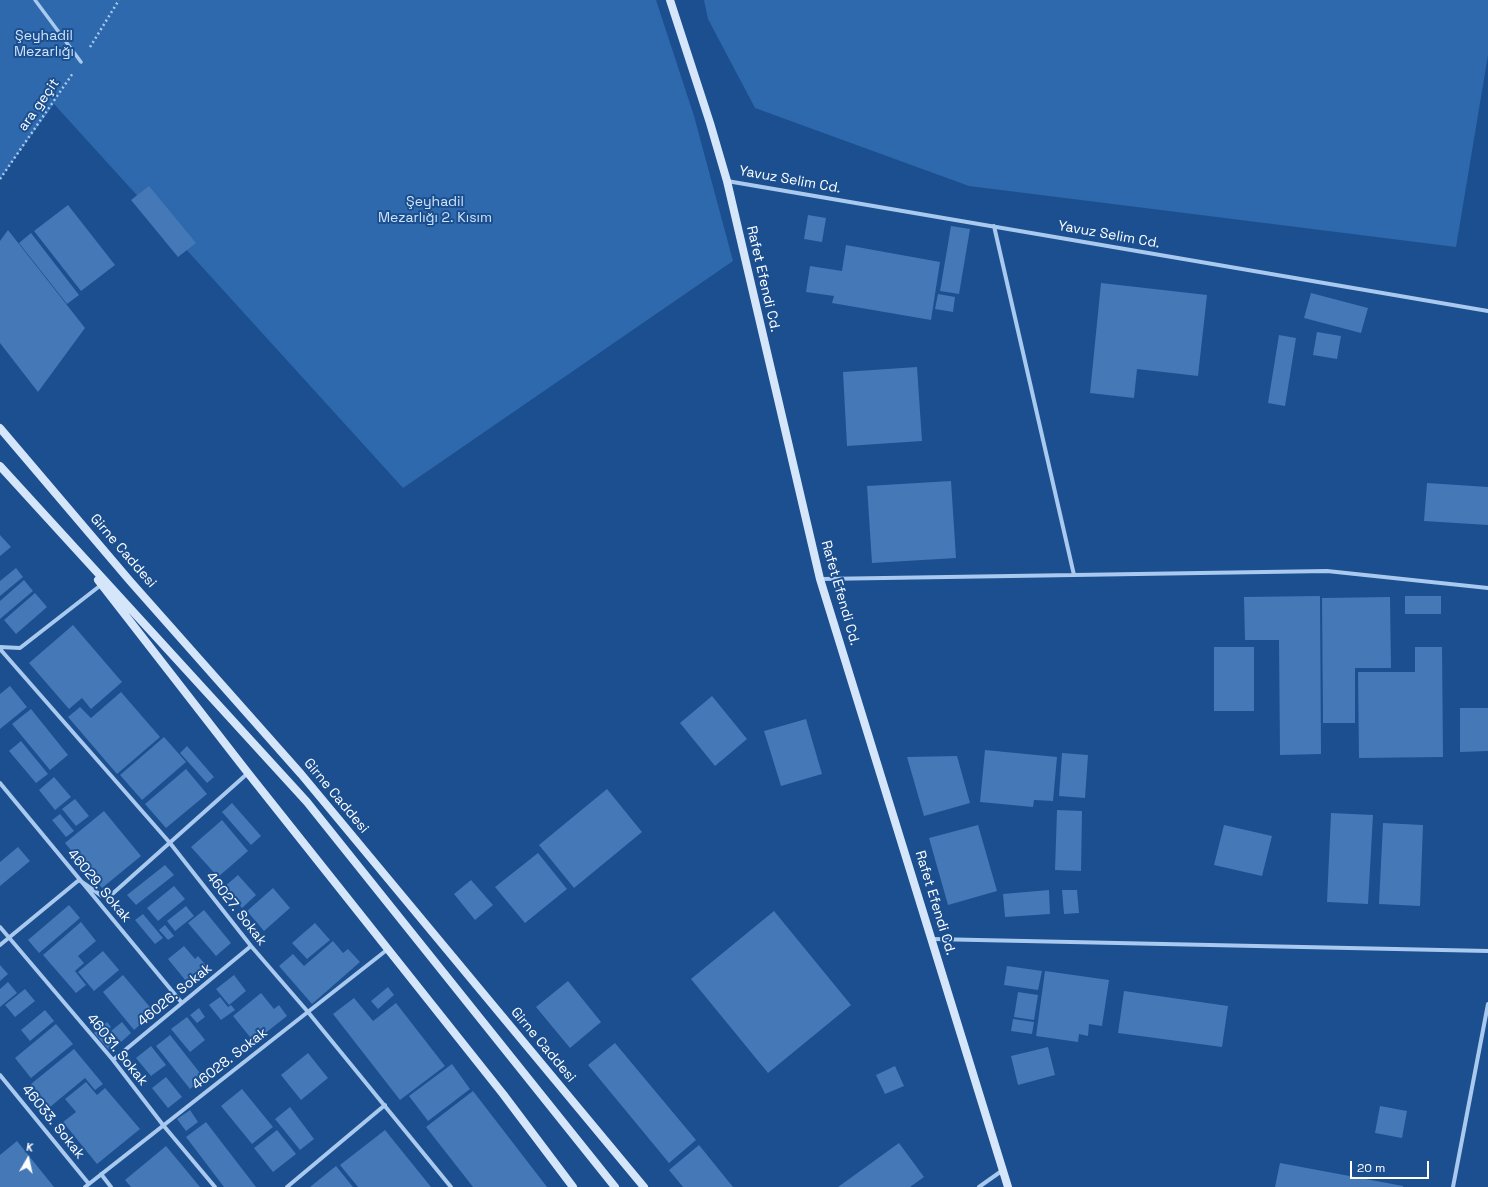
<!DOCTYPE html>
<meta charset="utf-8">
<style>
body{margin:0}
#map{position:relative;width:1488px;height:1187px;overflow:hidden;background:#1b4f8f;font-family:"Space Grotesk",sans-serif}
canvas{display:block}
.north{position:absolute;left:8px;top:1139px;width:40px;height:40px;-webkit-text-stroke:3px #1b4f8f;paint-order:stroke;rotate:9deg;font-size:11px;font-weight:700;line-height:16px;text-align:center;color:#fff}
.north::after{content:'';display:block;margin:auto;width:14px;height:18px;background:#fff;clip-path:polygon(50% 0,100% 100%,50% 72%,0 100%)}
.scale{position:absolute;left:1350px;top:1161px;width:79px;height:18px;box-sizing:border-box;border:2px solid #fff;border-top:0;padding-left:5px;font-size:12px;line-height:14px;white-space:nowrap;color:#fff;-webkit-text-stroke:3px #1b4f8f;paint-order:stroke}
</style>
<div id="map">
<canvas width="1488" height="1187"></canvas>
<div class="north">K</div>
<div class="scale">20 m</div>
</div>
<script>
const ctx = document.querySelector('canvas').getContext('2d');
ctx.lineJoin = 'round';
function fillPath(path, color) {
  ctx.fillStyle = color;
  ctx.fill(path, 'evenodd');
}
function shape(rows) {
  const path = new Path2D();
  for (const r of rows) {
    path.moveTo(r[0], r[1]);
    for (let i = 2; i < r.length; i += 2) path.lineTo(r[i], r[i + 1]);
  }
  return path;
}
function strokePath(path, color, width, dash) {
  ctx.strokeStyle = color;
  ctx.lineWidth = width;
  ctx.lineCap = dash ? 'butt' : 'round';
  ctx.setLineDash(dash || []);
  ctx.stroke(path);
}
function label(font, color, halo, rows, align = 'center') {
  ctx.font = font + ' "Space Grotesk",sans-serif';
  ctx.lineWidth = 4;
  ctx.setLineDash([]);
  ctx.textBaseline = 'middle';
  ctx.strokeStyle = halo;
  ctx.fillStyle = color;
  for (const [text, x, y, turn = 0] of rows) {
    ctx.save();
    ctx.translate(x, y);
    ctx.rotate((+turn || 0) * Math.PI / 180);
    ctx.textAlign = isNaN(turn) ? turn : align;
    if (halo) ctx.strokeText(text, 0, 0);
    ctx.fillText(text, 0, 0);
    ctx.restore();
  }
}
fillPath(shape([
 [0,0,656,0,694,116,733,261,403,488,54,104,0,179],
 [704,0,1488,0,1488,55,1456,247,969,186,755,108,708,19]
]), '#2e69ad');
fillPath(shape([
 [149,186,196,243,178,257,131,200],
 [68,205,115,265,81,291,34,231],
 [808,215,826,218,822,242,804,239],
 [951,226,970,229,959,294,940,291],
 [8,230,85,328,38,392,0,343,0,241],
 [31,233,79,295,67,304,19,243],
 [846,245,940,262,931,320,832,303,834,296,806,292,810,266,842,271],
 [1101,283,1207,295,1198,376,1137,369,1134,398,1090,393],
 [1311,293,1368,308,1361,333,1304,318],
 [938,294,955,297,953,312,935,309],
 [1317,332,1341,336,1337,359,1313,355],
 [1279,335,1296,338,1285,406,1268,403],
 [917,367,922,441,847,446,843,372],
 [951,481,956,558,872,563,867,486],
 [1427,483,1488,487,1488,525,1424,521],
 [0,535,11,547,0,556],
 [16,568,23,577,0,596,0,581],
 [24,580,33,591,0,619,0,601],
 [35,593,47,607,16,634,4,620],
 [1320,596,1321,754,1280,755,1279,640,1245,640,1244,597],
 [1405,596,1441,596,1441,614,1405,614],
 [1390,597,1391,668,1355,668,1355,723,1323,723,1322,598],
 [73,625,122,682,91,709,82,698,69,709,29,663],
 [1214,647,1254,647,1254,711,1214,711],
 [1415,647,1442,647,1443,757,1359,758,1358,672,1415,672],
 [10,686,27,707,0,729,0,694],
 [121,692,160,737,117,774,68,717,80,707,91,718],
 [712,696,747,739,715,766,680,723],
 [1460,708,1488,708,1488,751,1460,752],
 [31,709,68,755,50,770,12,724],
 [806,719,822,774,781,786,764,731],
 [164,737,186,762,142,800,120,775],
 [21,741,48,774,36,783,9,751],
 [187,746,214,777,207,783,180,753],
 [985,750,1057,757,1053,801,1034,800,1033,807,980,802],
 [1062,753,1088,755,1085,798,1059,796],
 [957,756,970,803,924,816,907,757],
 [186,769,207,794,166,828,145,804],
 [54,777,71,797,55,810,39,790],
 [607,789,642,832,574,888,539,845],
 [75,799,89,816,76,826,62,809],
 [232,803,261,836,251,845,222,812],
 [1057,810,1082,811,1081,871,1055,870],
 [104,811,141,856,102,888,65,843],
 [1331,813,1373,815,1368,904,1327,902],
 [60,814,74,831,66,837,52,820],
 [222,820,248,851,218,877,191,847],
 [1383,823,1423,825,1420,906,1379,904],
 [978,825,997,891,948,905,929,838],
 [1224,825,1272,836,1262,876,1214,865],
 [18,847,30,861,0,886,0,862],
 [538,853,567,889,525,923,495,887],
 [165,865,174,875,136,905,127,895],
 [238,875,256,895,242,908,224,887],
 [471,880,493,905,475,920,454,894],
 [174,886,185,899,158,921,147,908],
 [273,888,290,908,264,931,247,911],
 [1049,890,1050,914,1005,917,1003,894],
 [1062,890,1077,890,1079,913,1064,914],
 [69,905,80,918,39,953,28,940],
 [186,906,194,916,175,931,167,921],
 [204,910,231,943,216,956,188,923],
 [774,911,851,1005,768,1073,691,979],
 [143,914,163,938,155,944,135,920],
 [81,922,96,941,78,956,84,963,75,971,86,985,76,993,43,955],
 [315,923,330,940,307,959,292,943],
 [165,925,174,936,168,940,159,930],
 [333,941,343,953,348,949,360,962,312,1004,279,966,293,954,304,966],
 [184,946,195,959,198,956,210,970,190,986,168,959],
 [103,951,119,970,94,991,78,972],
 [0,965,8,974,0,981],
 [1007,966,1042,971,1038,990,1004,985],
 [1045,971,1109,980,1102,1026,1089,1024,1088,1036,1079,1034,1078,1042,1036,1036],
 [123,975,154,1012,134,1030,103,992],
 [234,975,246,991,229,1005,216,989],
 [568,981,601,1022,570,1048,536,1007],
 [8,982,17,993,0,1007,0,989],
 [388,987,394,995,378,1009,371,1001],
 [25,989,35,1001,15,1017,5,1005],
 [1124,991,1228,1006,1222,1047,1118,1033],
 [1018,992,1038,995,1034,1020,1014,1017],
 [261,993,274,1009,279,1005,287,1016,254,1042,233,1016],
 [220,997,228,1007,231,1005,235,1010,221,1020,209,1005],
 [354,998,373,1021,396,1003,445,1066,400,1100,333,1014],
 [199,1008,205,1017,197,1023,190,1015],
 [45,1010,54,1021,30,1041,21,1030],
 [187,1017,205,1040,190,1052,171,1029],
 [1013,1019,1034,1022,1032,1034,1011,1031],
 [107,1022,111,1027,108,1030,119,1042,109,1050,94,1033],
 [122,1022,131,1033,121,1042,111,1031],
 [56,1024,73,1044,31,1078,15,1058],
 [170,1035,204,1078,190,1089,156,1046],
 [615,1043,696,1140,669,1163,588,1065],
 [151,1046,166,1065,151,1076,136,1058],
 [1048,1047,1055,1075,1018,1085,1011,1056],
 [74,1049,103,1084,95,1090,85,1078,50,1107,31,1084],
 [308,1053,328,1078,301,1100,281,1075],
 [452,1064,470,1089,428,1121,409,1096],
 [895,1066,904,1086,885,1094,876,1075],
 [166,1077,182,1097,168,1108,152,1088],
 [86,1082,97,1095,105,1088,140,1129,97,1164,63,1122,76,1112,65,1099],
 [242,1089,273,1127,252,1144,221,1106],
 [473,1091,547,1187,473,1187,426,1127],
 [1380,1106,1407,1111,1402,1138,1375,1133],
 [290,1107,314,1139,300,1150,275,1119],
 [190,1110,198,1122,186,1131,177,1119],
 [206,1122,256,1187,224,1187,186,1137],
 [277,1130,296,1154,273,1172,254,1148],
 [385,1130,431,1187,358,1187,340,1165],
 [17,1141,54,1187,0,1187,0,1155],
 [899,1143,924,1177,910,1187,838,1187],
 [699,1145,733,1187,683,1187,669,1170],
 [166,1146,200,1187,131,1187,125,1180],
 [1280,1163,1403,1186,1403,1187,1275,1187],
 [336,1166,353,1187,310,1187]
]), '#4478b7');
strokePath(shape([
 [90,47,119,0],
 [0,179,73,73]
]), '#a9c9ee', 2.5, [2, 3]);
strokePath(shape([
 [35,0,81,62]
]), '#a9c9ee', 3.5);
strokePath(shape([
 [727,181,1488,311],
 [994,226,1074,575],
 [821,579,1327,571,1488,588],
 [0,647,20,648,101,585],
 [0,649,170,843,251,946,308,1012,451,1187],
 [0,783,182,1003],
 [0,927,113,1060,163,1125,215,1187],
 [932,939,1488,951],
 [0,945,79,880,102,896,110,896,248,773],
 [113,1060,251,946],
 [0,1075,89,1184],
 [101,1174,111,1187],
 [85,1187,388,949],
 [287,1187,385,1105],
 [979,1187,1003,1170],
 [1453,1187,1488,1004]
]), '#a9c9ee', 4);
strokePath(shape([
 [670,0,710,123,727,181,820,579,1008,1187],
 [0,428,130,581,301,774,644,1187],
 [0,466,307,802,615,1187],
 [98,580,248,773,503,1094,573,1187]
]), '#d6e6fa', 8);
label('14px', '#cfe3fa', '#1b4f8f', [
 ["Şeyhadil",44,36],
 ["Mezarlığı",44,52],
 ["Şeyhadil",435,202],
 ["Mezarlığı 2. Kısım",435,218]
]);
label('14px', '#fff', '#1b4f8f', [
 ["ara geçit",39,105,-55],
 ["Yavuz Selim Cd.",790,180,10],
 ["Yavuz Selim Cd.",1109,235,10],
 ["Rafet Efendi Cd.",763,279,77],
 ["Girne Caddesi",123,551,49],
 ["Rafet Efendi Cd.",840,593,74],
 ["Girne Caddesi",336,796,50],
 ["46029. Sokak",99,886,50],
 ["Rafet Efendi Cd.",935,903,73],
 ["46027. Sokak",236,909,52],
 ["46026. Sokak",175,995,-39],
 ["Girne Caddesi",543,1045,50],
 ["46031. Sokak",117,1050,51],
 ["46028. Sokak",230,1059,-38],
 ["46033. Sokak",53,1122,51]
]);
</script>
